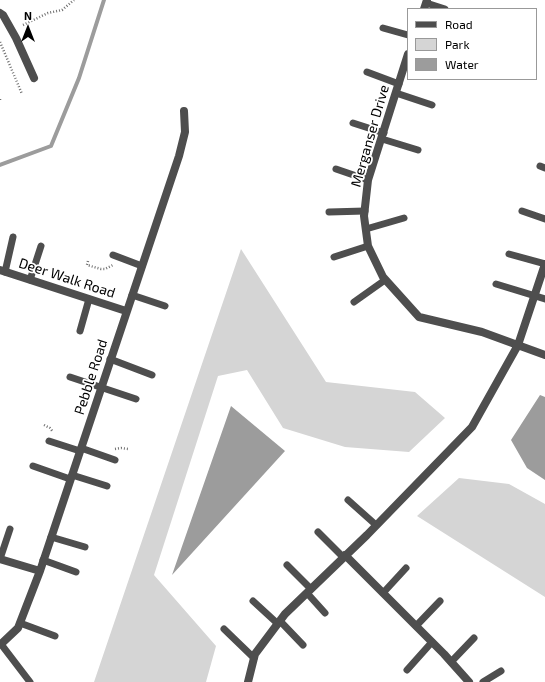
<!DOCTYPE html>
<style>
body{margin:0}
#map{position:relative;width:545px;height:682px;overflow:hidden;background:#fff;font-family:"Exo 2",sans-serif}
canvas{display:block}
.legend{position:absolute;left:407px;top:8px;width:130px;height:72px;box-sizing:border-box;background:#fff;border:1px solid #999;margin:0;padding:5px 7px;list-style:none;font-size:12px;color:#000}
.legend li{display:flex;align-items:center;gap:8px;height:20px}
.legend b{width:20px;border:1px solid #999}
.north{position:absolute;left:8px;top:8px;width:40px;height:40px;-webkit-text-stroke:3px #fff;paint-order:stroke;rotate:0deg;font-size:11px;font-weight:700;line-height:16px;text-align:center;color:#000}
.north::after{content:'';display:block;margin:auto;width:14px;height:18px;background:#000;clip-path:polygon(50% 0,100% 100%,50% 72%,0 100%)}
</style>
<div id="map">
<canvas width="545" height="682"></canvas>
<ul class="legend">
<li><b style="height:5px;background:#4e4e4e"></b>Road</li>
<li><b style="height:11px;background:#d5d5d5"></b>Park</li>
<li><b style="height:11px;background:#9c9c9c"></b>Water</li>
</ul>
<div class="north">N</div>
</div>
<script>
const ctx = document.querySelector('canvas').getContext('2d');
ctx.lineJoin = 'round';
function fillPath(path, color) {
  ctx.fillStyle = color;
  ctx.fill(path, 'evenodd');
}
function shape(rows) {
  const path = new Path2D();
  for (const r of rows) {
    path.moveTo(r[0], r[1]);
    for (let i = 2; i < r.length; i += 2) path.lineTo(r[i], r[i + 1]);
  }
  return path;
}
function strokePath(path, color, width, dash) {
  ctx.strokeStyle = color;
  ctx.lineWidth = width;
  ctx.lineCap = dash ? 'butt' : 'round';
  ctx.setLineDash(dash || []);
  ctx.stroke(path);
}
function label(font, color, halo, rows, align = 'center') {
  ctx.font = font + ' "Exo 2",sans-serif';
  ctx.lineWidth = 3.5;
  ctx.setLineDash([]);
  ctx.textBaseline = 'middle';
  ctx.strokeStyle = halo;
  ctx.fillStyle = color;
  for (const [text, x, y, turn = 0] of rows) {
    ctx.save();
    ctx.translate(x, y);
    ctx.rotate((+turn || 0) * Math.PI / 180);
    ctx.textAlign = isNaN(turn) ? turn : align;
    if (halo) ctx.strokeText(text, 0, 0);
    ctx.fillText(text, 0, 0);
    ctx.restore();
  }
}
fillPath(shape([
 [241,249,326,382,415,392,445,418,409,452,345,447,283,428,247,370,218,376,154,575,216,646,206,682,94,682],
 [459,478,509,484,545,504,545,597,417,516]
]), '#d5d5d5');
fillPath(shape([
 [540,395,545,397,545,480,527,468,511,440],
 [231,406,285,451,172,575]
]), '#9c9c9c');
strokePath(shape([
 [0,165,51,146,79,78,104,0]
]), '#9c9c9c', 4);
strokePath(shape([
 [23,25,48,13,62,10,74,0],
 [0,42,22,94],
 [0,99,0,100],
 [88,261,87,265,101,269,105,269,113,265],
 [44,425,50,428,53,432],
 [115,449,121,448,128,449]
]), '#707070', 2.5, [1, 2]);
strokePath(shape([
 [426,3,445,9],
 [383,28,408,35],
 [367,72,399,84],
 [396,93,432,105],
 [353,123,384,133],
 [382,139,418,150],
 [540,166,545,168],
 [336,169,368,180],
 [522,211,545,219],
 [329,212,365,211],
 [366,229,404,218],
 [509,254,545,264],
 [113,255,142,266],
 [334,257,368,246],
 [5,272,13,237],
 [30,280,41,246],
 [496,284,545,299],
 [132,295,165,306],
 [354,302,385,280],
 [80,331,89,299],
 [110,359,152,375],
 [70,377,136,399],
 [49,441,80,451],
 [81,448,115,460],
 [33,466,70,479],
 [72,475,107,486],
 [348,500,376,525],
 [318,532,343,557],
 [51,537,85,547],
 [0,559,10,529],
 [43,560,76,572],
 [287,565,311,589],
 [307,593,325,613],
 [383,593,406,568],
 [253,601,278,624],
 [280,621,303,645],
 [20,623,55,636],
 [416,626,440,601],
 [224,629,254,658],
 [1,644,30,682],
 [451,662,474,638],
 [407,670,432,642],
 [483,682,501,671]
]), '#4e4e4e', 7);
strokePath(shape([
 [424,9,427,0],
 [0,13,3,15,16,38,34,78],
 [408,54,368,180,364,216,368,246,383,277,419,317,482,332,545,355],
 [0,270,126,311],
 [345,555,444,654,469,682],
 [0,559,40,571],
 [1,644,18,628,40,571,179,156,185,132,184,111],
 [248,682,255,654,285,614,367,535,472,427,518,345,545,264]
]), '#4e4e4e', 8);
label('14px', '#000', '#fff', [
 ["Merganser Drive",370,136,-74],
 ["Deer Walk Road",67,278,18],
 ["Pebble Road",91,377,-72]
]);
</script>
